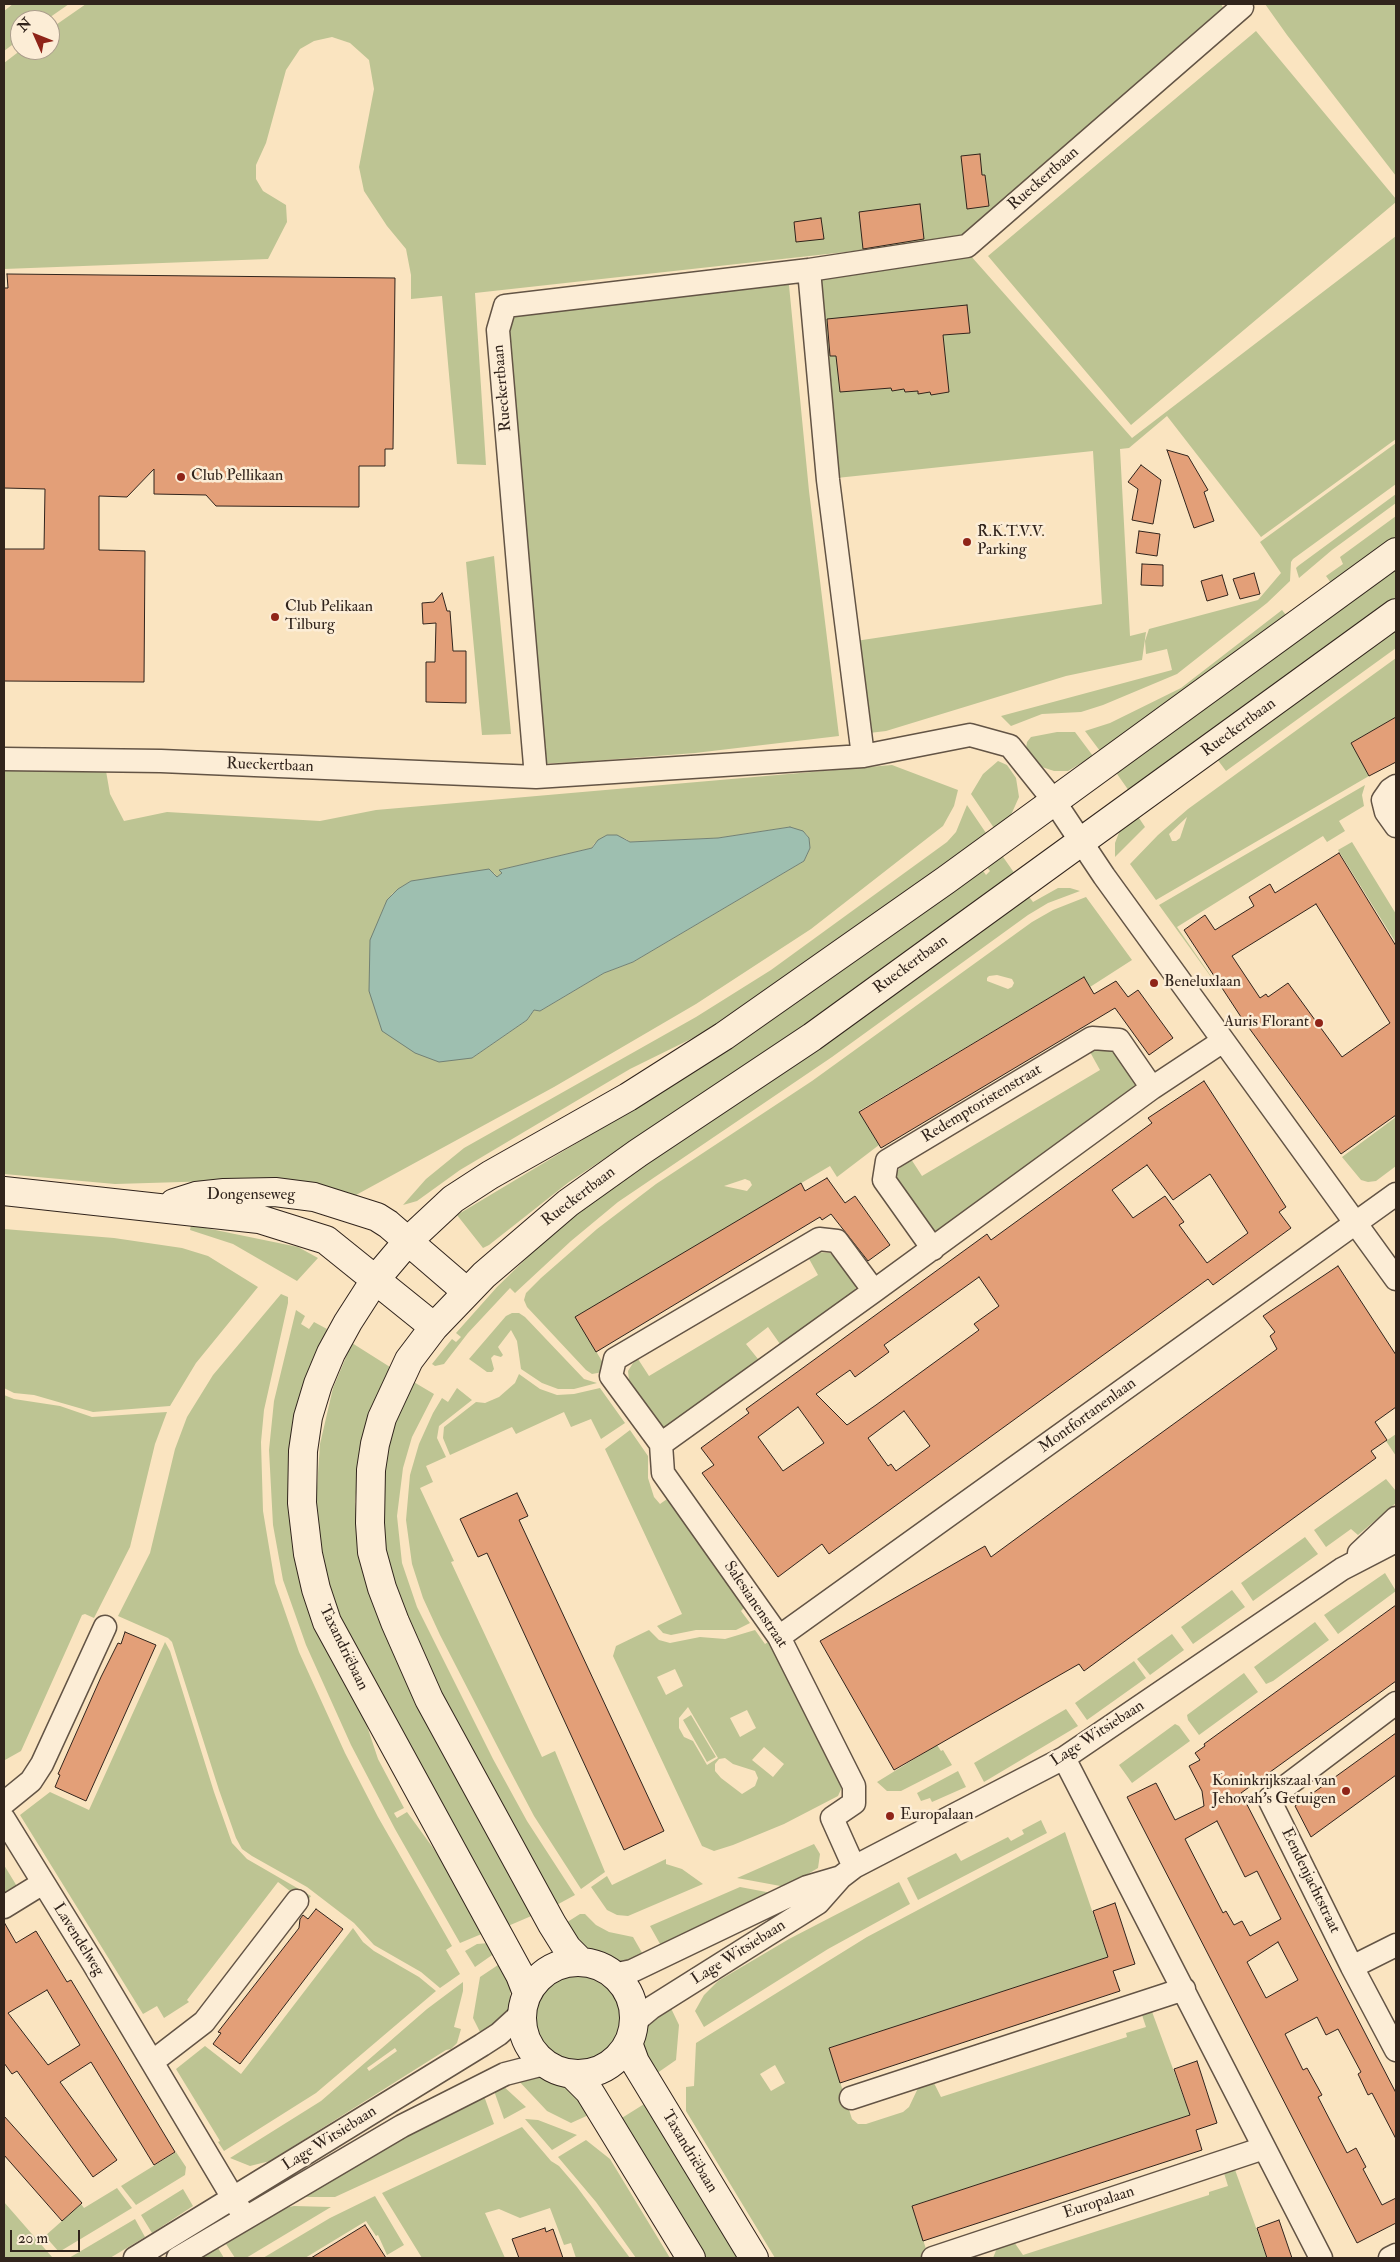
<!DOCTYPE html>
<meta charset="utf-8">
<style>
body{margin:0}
#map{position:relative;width:1400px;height:2262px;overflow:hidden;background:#fae4c0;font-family:"IM FELL Double Pica",serif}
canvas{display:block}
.frame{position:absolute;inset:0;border:5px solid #31241c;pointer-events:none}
.north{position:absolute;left:10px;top:10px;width:50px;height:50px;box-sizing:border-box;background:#fcedd6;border:1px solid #ab9d8c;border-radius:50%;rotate:314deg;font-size:14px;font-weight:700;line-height:20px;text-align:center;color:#31241c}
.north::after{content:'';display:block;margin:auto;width:18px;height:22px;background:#8f2418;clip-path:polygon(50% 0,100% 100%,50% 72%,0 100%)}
.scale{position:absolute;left:10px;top:2230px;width:70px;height:22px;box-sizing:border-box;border:2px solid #31241c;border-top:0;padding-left:6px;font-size:15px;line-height:18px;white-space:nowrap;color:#31241c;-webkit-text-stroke:4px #fcedd6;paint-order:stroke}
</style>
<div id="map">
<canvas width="1400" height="2262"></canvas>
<div class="frame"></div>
<div class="north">N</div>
<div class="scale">20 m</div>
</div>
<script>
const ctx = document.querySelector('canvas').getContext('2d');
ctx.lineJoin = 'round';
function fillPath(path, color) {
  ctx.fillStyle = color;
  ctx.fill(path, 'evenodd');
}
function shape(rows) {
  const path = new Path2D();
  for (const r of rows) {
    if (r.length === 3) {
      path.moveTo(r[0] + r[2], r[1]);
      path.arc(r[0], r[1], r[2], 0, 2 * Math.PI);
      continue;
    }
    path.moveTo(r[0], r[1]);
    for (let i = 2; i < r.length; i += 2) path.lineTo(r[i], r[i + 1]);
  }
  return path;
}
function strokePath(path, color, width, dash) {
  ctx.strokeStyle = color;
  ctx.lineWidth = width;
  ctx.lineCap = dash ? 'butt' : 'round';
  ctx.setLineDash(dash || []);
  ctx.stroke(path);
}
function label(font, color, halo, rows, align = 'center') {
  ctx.font = font + ' "IM FELL Double Pica",serif';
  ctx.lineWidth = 5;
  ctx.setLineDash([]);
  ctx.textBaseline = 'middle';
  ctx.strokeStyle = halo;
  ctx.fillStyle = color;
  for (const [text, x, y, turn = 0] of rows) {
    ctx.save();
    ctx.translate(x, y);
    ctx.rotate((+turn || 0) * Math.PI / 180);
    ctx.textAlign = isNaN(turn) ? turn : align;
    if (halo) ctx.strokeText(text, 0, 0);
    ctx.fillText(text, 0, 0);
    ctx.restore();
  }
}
fillPath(shape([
 [13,4,69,4,46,20,20,20,20,39,4,51,4,11],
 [86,4,1221,4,1225,11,963,239,475,293,486,465,457,464,442,296,411,299,411,275,406,249,387,226,364,191,359,167,374,89,369,60,350,43,332,37,314,41,300,49,286,70,266,143,256,165,256,179,263,191,286,205,287,222,268,259,4,269,4,63,21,50,50,50,50,29],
 [1265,4,1396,4,1396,176,1287,35],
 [1256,31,1396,199,1396,202,1131,425,988,256],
 [1396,236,1396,439,1261,537,1167,416,1129,448,1120,449,1130,636,1146,632,1142,660,1066,676,886,731,861,734,849,642,1102,604,1093,451,827,479,808,272,970,255,1132,438],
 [788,275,809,491,839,736,695,753,579,762,530,764,493,310],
 [1396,443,1396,484,1293,559,1291,562,1290,581,1267,603,1177,674,1103,705,1081,712,1042,714,1011,726,1001,716,1172,670,1167,649,1146,654,1145,641,1149,629,1258,600,1281,573,1260,542],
 [1396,494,1396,503,1332,550,1299,578,1296,568,1298,566],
 [1396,516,1396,536,1331,583,1326,576,1343,564,1340,557],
 [494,556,511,734,482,735,466,562],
 [1396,567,1396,597,1129,791,1115,771],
 [1282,610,1286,615,1100,751,1085,731,1110,723,1181,688],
 [1396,627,1396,648,1226,771,1217,759],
 [1396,658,1396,717,1351,743,1369,776,1156,900,1130,864,1158,835,1188,809],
 [1187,817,1180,838,1176,841,1172,841,1169,834],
 [1057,732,1075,732,1093,756,1068,771,1054,771,1042,767,1026,749,1027,742,1031,737],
 [998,761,1007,765,1016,778,1019,797,1011,815,994,828,971,794,983,774],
 [892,765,958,790,954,806,943,826,811,929,696,1004,554,1087,356,1195,249,1180,115,1184,4,1174,4,770,106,771,110,794,124,821,167,812,320,821,376,810],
 [790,827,806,834,809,838,810,848,804,861,633,962,604,973,540,1011,534,1010,527,1020,472,1058,379,921,384,907,392,894,411,881,494,873,497,877,502,873,499,870,592,848,594,844,607,835,626,839,630,842,718,838],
 [1365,785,1362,795,1364,806,1339,821,1345,831,1327,842,1323,836,1177,927,1224,995,1159,905],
 [967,805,986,833,815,957,701,1034,630,1069,460,1170,417,1201,403,1205,426,1179,464,1148,696,1017,771,970,947,842,956,832],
 [1137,815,1145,827,1115,857,1115,843,1120,830],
 [1352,842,1396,914,1396,943,1338,850],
 [1001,854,1015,874,775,1046,569,1182,489,1245,483,1248,457,1215,627,1113,981,868,986,875,990,871,985,865],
 [1058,888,1070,888,1080,891,1048,903,1028,915,832,1057,618,1202,571,1241,515,1293,510,1288,468,1333,444,1364,435,1366,432,1364,452,1339,456,1342,461,1337,456,1333,497,1287,538,1247,592,1201,1027,894,1033,902],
 [1086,897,1132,960,1090,987,1084,977,859,1111,879,1145,837,1177,830,1166,576,1317,603,1363,603,1372,592,1374,586,1370,527,1307,524,1300,526,1293,541,1278,597,1229,656,1184,812,1081,1032,922,1053,910],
 [997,975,1012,979,1014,983,1012,987,1008,989,987,981,987,978,989,976],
 [745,1179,750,1181,752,1185,747,1191,724,1186],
 [1112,1048,1138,1085,935,1233,932,1231,896,1180,897,1172,902,1165,911,1159,922,1176,1100,1070,1090,1052,1095,1049],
 [1396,1117,1396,1166,1376,1181,1368,1182,1361,1180,1342,1157],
 [191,1225,298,1247,318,1258,297,1281,233,1244,190,1230],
 [4,1229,114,1238,182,1248,208,1256,258,1287,196,1363,170,1406,93,1412,34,1395,14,1393,4,1388],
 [817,1252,830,1253,836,1259,856,1286,855,1293,665,1428,662,1427,629,1380,628,1371,633,1363,638,1359,649,1376,818,1275,808,1257],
 [768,1327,780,1344,758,1359,746,1344],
 [281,1294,288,1297,288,1303,264,1410,261,1442,263,1511,275,1583,299,1652,345,1753,378,1817,452,1946,446,1950,460,1974,440,1988,421,1972,374,1945,354,1923,307,1887,252,1856,242,1849,236,1838,219,1790,172,1642,168,1638,118,1616,150,1553,175,1449,187,1417,213,1375],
 [296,1310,305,1316,301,1324,309,1329,314,1322,327,1329,303,1386,290,1445,288,1505,296,1563,363,1714,378,1759,404,1808,394,1813,395,1815,397,1818,407,1812,436,1852,484,1933,460,1943,395,1829,351,1745,306,1645,283,1580,273,1525,269,1450,274,1401],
 [512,1313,519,1313,525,1317,584,1379,597,1383,574,1389,558,1389,542,1383,521,1369,517,1341,511,1330,498,1347,503,1355,501,1357,494,1355,491,1358,494,1369,492,1372,487,1372,469,1359,506,1316],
 [352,1343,390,1367,371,1410,361,1446,355,1502,358,1539,536,1914,501,1929,381,1708,335,1606,321,1555,316,1502,320,1444,333,1388],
 [519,1374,540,1389,557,1395,574,1394,600,1388,625,1423,601,1439,591,1419,571,1427,564,1412,516,1434,512,1427,450,1455,443,1438,444,1427,476,1402,485,1403,499,1397,515,1383],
 [412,1381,434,1394,412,1437,403,1468,397,1516,402,1563,417,1607,493,1759,527,1821,575,1895,551,1908,416,1656,384,1553,382,1492,387,1450,394,1421],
 [457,1388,472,1400,439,1426,437,1438,446,1457,426,1466,433,1482,420,1488,454,1561,451,1562,542,1757,555,1751,605,1872,581,1889,534,1816,506,1763,440,1635,423,1598,412,1564,406,1520,410,1475,419,1444,433,1413,442,1398,448,1402],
 [4,1395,14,1399,60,1406,92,1417,167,1412,155,1444,130,1547,94,1618,85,1614,82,1615,21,1751,5,1760],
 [630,1430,648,1456,648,1478,654,1497,660,1504,667,1499,669,1502,745,1607,741,1611,750,1623,736,1630,696,1630,671,1635,663,1633,657,1626,682,1614,605,1449],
 [1396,1434,1396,1456,1386,1441],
 [1386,1479,1396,1491,1396,1503,1358,1535,1351,1529,1326,1547,1314,1530],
 [1305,1537,1318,1554,1253,1601,1241,1583],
 [1385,1573,1396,1591,1338,1634,1324,1615],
 [1232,1590,1245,1607,1193,1644,1181,1627],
 [1315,1622,1329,1640,1273,1681,1266,1684,1254,1667],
 [649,1630,659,1640,670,1643,700,1637,725,1639,755,1630,765,1644,770,1641,843,1785,838,1796,784,1824,733,1845,714,1851,702,1846,613,1656,616,1646],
 [675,1669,683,1686,666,1695,657,1677],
 [688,1707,718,1758,707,1765,693,1741,684,1737,679,1728,679,1718],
 [747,1710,756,1728,740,1737,730,1718],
 [764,1747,784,1764,773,1777,752,1760],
 [725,1758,733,1764,755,1771,758,1778,755,1786,742,1794,721,1778,715,1771,715,1764,719,1759],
 [1172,1634,1184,1650,1150,1675,1137,1659],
 [165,1642,170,1651,214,1792,232,1843,247,1859,311,1896,306,1903,278,1882,187,2000,189,2002,164,2018,157,2006,143,2014,20,1815,50,1792,89,1810],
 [1134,1661,1146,1678,1087,1720,1075,1703],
 [1244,1673,1258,1692,1199,1735,1188,1720,1187,1715],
 [1066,1709,1078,1726,984,1782,974,1763],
 [691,1715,716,1757,707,1762,683,1720],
 [1175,1724,1179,1726,1190,1741,1132,1783,1119,1765],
 [937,1745,941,1751,943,1750,952,1765,901,1791,887,1791,877,1782],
 [958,1771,966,1787,932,1802,930,1798,921,1801,917,1793],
 [1041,1820,1047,1833,918,1900,907,1878,956,1853,961,1861,1008,1837,1011,1841,1024,1834,1022,1830],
 [1065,1832,1108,1957,829,2048,852,2119,858,2124,866,2124,903,2112,909,2107,919,2086,934,2083,941,2097,1127,2037,1126,2033,1146,2027,1141,2012,1151,2009,1190,2115,912,2206,929,2258,775,2258,686,2111,686,2087,694,2086,696,2043,867,1937],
 [775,2065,785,2083,771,2091,760,2074],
 [814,1844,820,1854,818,1868,786,1887,737,1878],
 [666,1859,666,1864,682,1869,703,1884,628,1916,617,1915,607,1910,591,1887,607,1876,612,1885],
 [4,1865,18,1888,4,1898],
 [899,1882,910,1904,828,1949,704,2027,695,2011,704,1995,718,1981,789,1939],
 [740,1887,777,1894,664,1951,650,1926],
 [580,1914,585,1914,596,1925,609,1932,633,1937,645,1958,623,1962,616,1962,590,1952,561,1926],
 [353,1928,363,1942,374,1951,419,1977,436,1991,316,2093,224,2151,218,2142,220,2141,176,2069,205,2046,241,2074],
 [489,1943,495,1953,475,1967,465,1951,477,1944],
 [501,1963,511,1986,509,2006,507,2012,482,2036,473,2018,480,1977],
 [577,2019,44],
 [463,1982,463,1991,454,2027,461,2029,457,2043,451,2049,446,2050,270,2161,250,2166,230,2158,321,2101,427,2009],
 [395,2048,397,2051,369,2071,367,2068],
 [669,2004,679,2025,676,2060,653,2076,641,2044,642,2037,646,2026],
 [538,2077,565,2086,593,2113,571,2123,547,2111,516,2078],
 [501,2084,526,2107,504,2119,493,2088],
 [483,2093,494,2124,335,2197,296,2197],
 [649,2101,745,2258,700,2258,617,2121],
 [525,2119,538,2120,577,2135,552,2150],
 [522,2127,551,2161,559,2166,577,2187,630,2258,576,2258,571,2243,564,2245,550,2208,520,2218,499,2209,485,2213,505,2258,422,2258,382,2193],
 [586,2140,610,2159,670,2258,636,2258,596,2202,558,2157],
 [176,2152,186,2167,185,2175,136,2205,121,2186],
 [1234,2167,1267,2258,993,2258,997,2248,1014,2242,1023,2255,1209,2195,1209,2192,1228,2186,1223,2170],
 [117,2188,132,2208,59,2252,45,2236,81,2204,84,2208],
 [183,2189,193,2206,152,2233,141,2215],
 [375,2196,404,2245,387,2255,378,2235,376,2236,366,2221,305,2258,263,2258,330,2218],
 [4,2202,52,2257,4,2258],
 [294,2206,331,2207,246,2258,235,2258,226,2244,285,2208],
 [135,2219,145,2237,110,2258,69,2258],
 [218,2248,224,2258,201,2258]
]), '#bdc493');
const water = shape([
 [790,827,803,831,809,838,810,848,804,861,633,962,604,973,540,1011,534,1010,527,1020,472,1058,439,1062,415,1053,382,1031,369,991,370,940,387,900,398,889,411,881,489,869,497,877,502,873,499,870,592,848,598,840,607,835,617,835,630,842,718,838,790,827]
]);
fillPath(water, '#9ebfb0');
strokePath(water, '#728175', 1);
const building = shape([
 [980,154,982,175,985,175,989,206,967,209,961,156,980,154],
 [920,204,924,239,863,249,859,212,920,204],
 [821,218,824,239,796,242,794,222,821,218],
 [7,274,395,278,393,449,385,449,385,466,359,466,359,507,216,506,206,495,154,494,154,469,127,497,99,496,99,550,145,551,144,682,4,681,4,549,44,549,45,489,4,488,4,288,8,288,7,274],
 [967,305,970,333,943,335,949,392,931,395,930,392,918,394,918,391,905,392,904,389,892,391,891,388,840,392,836,356,830,356,827,319,967,305],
 [1167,450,1188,456,1208,490,1204,492,1214,521,1194,528,1167,450],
 [1141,465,1161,480,1153,524,1132,520,1138,489,1128,482,1141,465],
 [1139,531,1160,534,1157,556,1136,553,1139,531],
 [1142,564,1163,565,1163,586,1141,585,1142,564],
 [1254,573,1260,594,1240,599,1233,579,1254,573],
 [1222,575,1228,595,1207,601,1201,581,1222,575],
 [442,593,447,611,450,611,453,651,466,651,466,703,426,702,426,662,435,662,436,623,423,624,422,603,434,602,442,593],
 [1396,717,1396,762,1369,776,1351,743,1396,717],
 [1339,853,1396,946,1396,1115,1341,1154,1241,1017,1184,930,1205,915,1215,930,1254,906,1249,897,1270,884,1275,893,1339,853],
 [1316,904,1390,1023,1342,1057,1288,983,1268,997,1266,994,1260,998,1232,956,1316,904],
 [1084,977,1094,994,1116,981,1128,997,1138,990,1173,1038,1149,1055,1115,1008,881,1148,859,1112,1084,977],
 [1204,1081,1286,1207,1279,1212,1291,1228,1213,1285,1208,1279,829,1554,822,1544,778,1577,702,1473,714,1465,701,1448,749,1413,746,1409,800,1370,987,1234,991,1240,1152,1123,1148,1118,1204,1081],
 [1147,1165,1173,1200,1210,1174,1248,1233,1207,1263,1179,1225,1184,1222,1165,1196,1133,1218,1112,1190,1147,1165],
 [979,1277,999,1306,974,1324,979,1330,876,1405,847,1425,816,1394,850,1370,855,1377,889,1352,884,1345,979,1277],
 [798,1407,824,1443,783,1471,758,1437,798,1407],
 [904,1411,930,1446,896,1471,891,1464,888,1466,868,1438,904,1411],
 [827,1178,845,1203,855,1196,890,1245,868,1261,831,1214,822,1220,820,1217,596,1352,575,1317,801,1183,805,1191,827,1178],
 [1338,1266,1396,1355,1396,1407,1375,1422,1387,1440,1371,1451,1376,1458,1084,1671,1079,1664,894,1770,820,1641,985,1546,991,1557,1066,1502,1277,1349,1270,1336,1275,1332,1263,1316,1338,1266],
 [517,1493,528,1516,519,1520,664,1831,624,1850,487,1553,478,1557,460,1519,517,1493],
 [1396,1605,1396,1681,1241,1793,1396,2093,1396,2139,1372,2093,1368,2095,1358,2074,1361,2072,1338,2029,1326,2035,1317,2017,1285,2034,1303,2070,1307,2068,1322,2095,1318,2097,1347,2153,1356,2148,1366,2167,1363,2169,1382,2205,1396,2198,1396,2223,1357,2243,1127,1797,1156,1783,1175,1820,1204,1806,1202,1791,1189,1766,1200,1760,1195,1753,1205,1746,1204,1744,1396,1605],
 [1217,1821,1245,1877,1257,1871,1281,1919,1250,1936,1242,1921,1234,1925,1226,1911,1223,1913,1185,1839,1217,1821],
 [1278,1942,1298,1980,1266,1998,1247,1962,1278,1942],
 [125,1632,156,1645,86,1801,55,1787,60,1775,58,1774,101,1677,118,1643,121,1644,125,1632],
 [1396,1733,1396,1775,1311,1837,1295,1806,1396,1733],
 [1115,1903,1135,1964,1113,1971,1120,1991,840,2083,829,2048,1108,1957,1093,1911,1115,1903],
 [316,1909,343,1929,240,2064,213,2044,221,2033,218,2032,299,1928,300,1919,303,1915,308,1919,316,1909],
 [4,1922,16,1943,36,1931,67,1982,71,1980,175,2152,154,2165,91,2062,60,2082,117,2160,93,2177,17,2071,12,2074,4,2063,4,1922],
 [47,1990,80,2045,48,2065,8,2013,47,1990],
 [1197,2061,1217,2123,1196,2130,1202,2150,923,2241,912,2206,1190,2115,1174,2069,1197,2061],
 [4,2116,82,2203,62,2221,4,2155,4,2116],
 [1279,2220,1292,2258,1267,2258,1257,2228,1279,2220],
 [365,2225,386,2258,311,2258,365,2225],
 [545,2228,546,2232,553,2229,563,2258,519,2258,512,2239,545,2228]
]);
fillPath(building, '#e39f78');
strokePath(building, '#31241c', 1);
const street = shape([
 [809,270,828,480,863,756],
 [4,759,161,761,536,777,863,756,970,735,1010,746,1054,801,1104,876,1396,1279],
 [536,777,498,330,505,306,809,270,967,246,1242,7],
 [1396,786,1390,790,1383,800,1386,812,1396,826],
 [933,1249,884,1180,887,1161,1092,1038,1119,1040,1152,1088],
 [661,1444,874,1291,1152,1088,1223,1041],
 [1359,1553,1396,1518],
 [779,1637,1396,1194],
 [1396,1703,1269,1799,1352,1967,1396,2050],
 [1064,1758,1321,2258],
 [4,1803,31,1781,42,1764,105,1627],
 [4,1819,93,1963,245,2218],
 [854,1867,832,1818,854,1803,854,1786,779,1637,663,1473,661,1444,611,1376,615,1359,819,1239,837,1241,874,1291],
 [4,1907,43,1883],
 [1352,1967,1396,1945],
 [613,1975,632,1971,807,1887,841,1877],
 [633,2023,651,2008,818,1903,841,1877,854,1867,1064,1758,1342,1569,1396,1541],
 [152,2062,204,2022,297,1901],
 [851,2098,1184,1989],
 [135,2258,482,2045,499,2034,522,2013],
 [178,2258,402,2126,505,2074,544,2064],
 [933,2258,1264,2148],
 [1390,2258,1396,2255]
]);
const secondary = shape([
 [4,1191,259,1219,326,1240,434,1327],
 [174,1203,196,1196,224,1193,275,1192,314,1197,377,1217,388,1224,467,1292],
 [581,1962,567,1948,552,1924,429,1699,395,1622,382,1588,372,1552,370,1523,371,1470,375,1444,382,1418,409,1360,434,1327,484,1275,568,1203,638,1153,812,1037,1396,613],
 [578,2018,56],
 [527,1993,520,1975,327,1622,316,1589,308,1554,302,1503,303,1451,308,1417,318,1384,331,1353,348,1322,375,1280,408,1241,453,1199,490,1175,628,1097,724,1036,946,880,1396,552],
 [628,2043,635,2062,754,2258],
 [572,2074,589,2091,691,2258]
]);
strokePath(street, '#635445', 25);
strokePath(secondary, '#31241c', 30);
strokePath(street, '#fcedd6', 22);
strokePath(secondary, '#fcedd6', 28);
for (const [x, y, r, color] of [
 [181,477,5,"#8f2418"],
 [967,542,5,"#8f2418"],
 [275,617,5,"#8f2418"],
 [1154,983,5,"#8f2418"],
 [1319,1023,5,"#8f2418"],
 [1346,1791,5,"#8f2418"],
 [890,1816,5,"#8f2418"]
]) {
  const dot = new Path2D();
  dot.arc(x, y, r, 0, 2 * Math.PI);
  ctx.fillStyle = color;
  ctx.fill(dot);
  strokePath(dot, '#fcedd6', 2);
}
label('16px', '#31241c', '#fcedd6', [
 ["Rueckertbaan",1044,179,-41],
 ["Rueckertbaan",503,388,-95],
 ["Rueckertbaan",1239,728,-36],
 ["Rueckertbaan",270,766,2],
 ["Rueckertbaan",911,965,-36],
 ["Redemptoristenstraat",982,1104,-31],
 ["Dongenseweg",251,1196],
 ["Rueckertbaan",579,1197,-37],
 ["Montfortanenlaan",1088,1416,-36],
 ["Salesianenstraat",755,1605,56],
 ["Taxandriëbaan",343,1648,64],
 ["Lage Witsiebaan",1098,1734,-33],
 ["Eendenjachtstraat",1310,1881,64],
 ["Lavendelweg",78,1940,58],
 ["Lage Witsiebaan",739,1953,-32],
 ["Lage Witsiebaan",330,2139,-32],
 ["Taxandriëbaan",689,2152,59],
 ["Europalaan",1099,2203,-18]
]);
label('16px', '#31241c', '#fcedd6', [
 ["Club Pellikaan",191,477],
 ["R.K.T.V.V.",977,533],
 ["Parking",977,551],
 ["Club Pelikaan",285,608],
 ["Tilburg",285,626],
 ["Beneluxlaan",1164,983],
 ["Auris Florant",1309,1023,"right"],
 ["Koninkrijkszaal van",1336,1782,"right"],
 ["Jehovah's Getuigen",1336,1800,"right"],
 ["Europalaan",900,1816]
], 'left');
</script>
